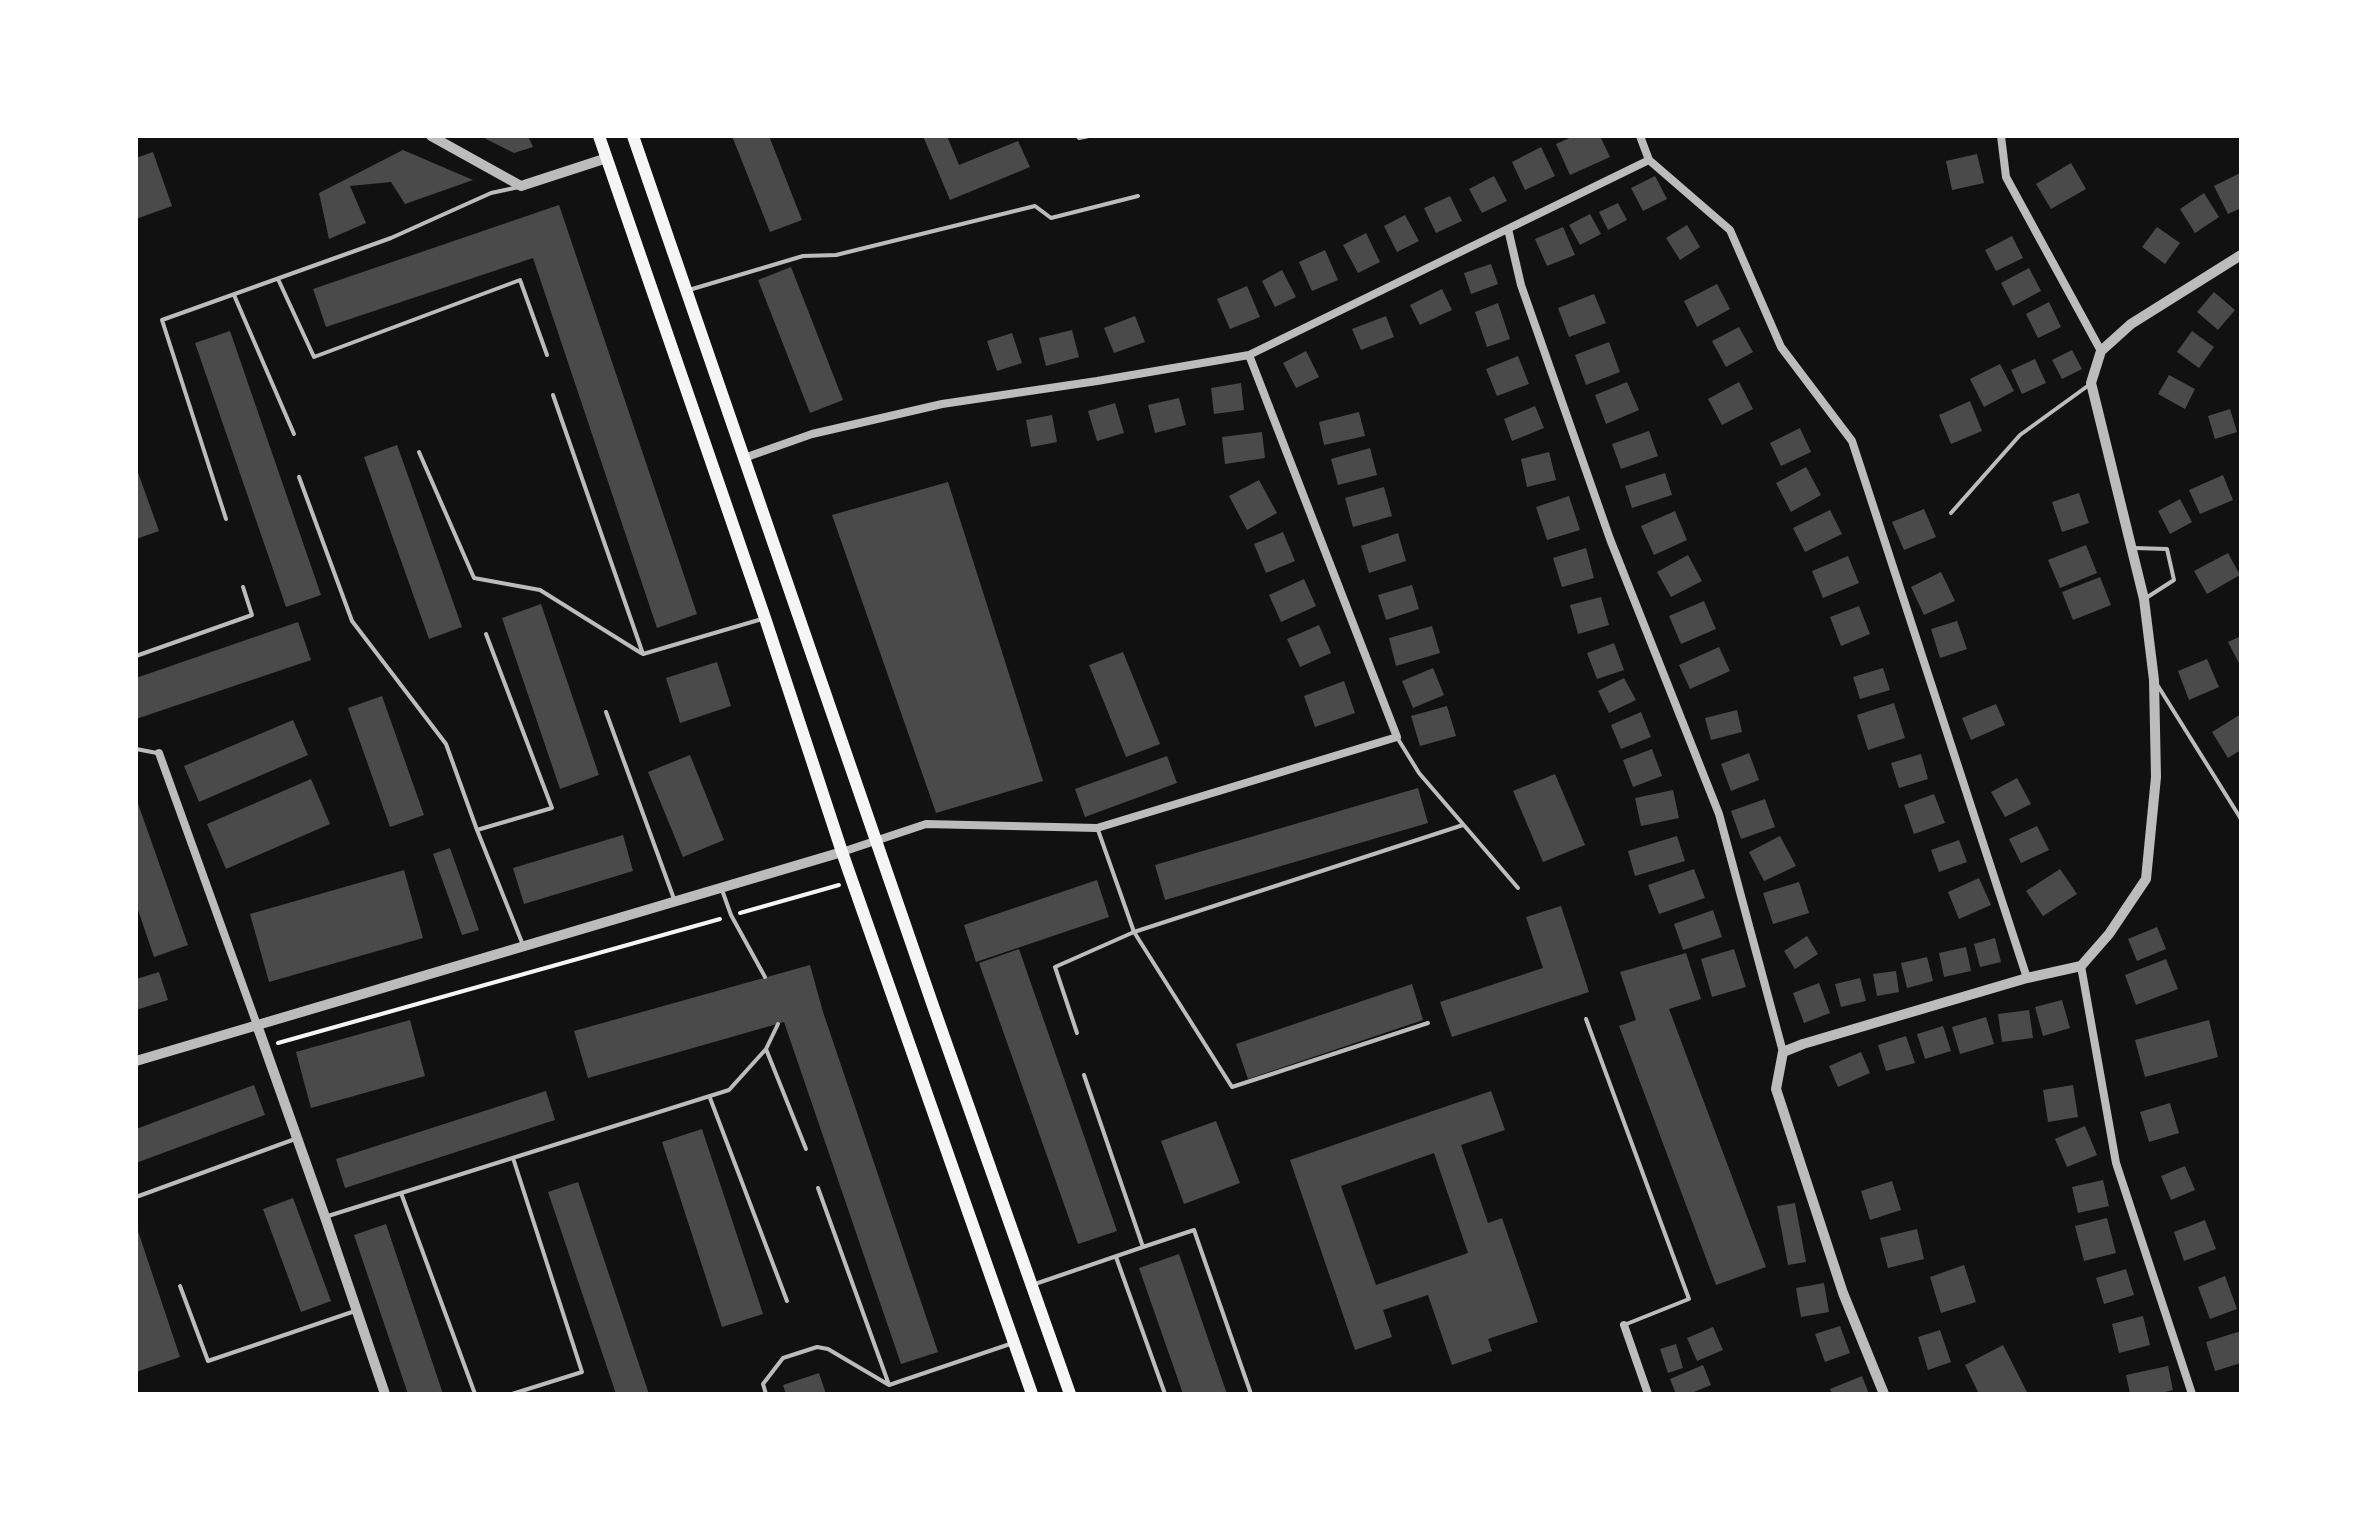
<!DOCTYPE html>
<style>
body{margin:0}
#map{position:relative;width:2377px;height:1530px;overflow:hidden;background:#111;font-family:"IBM Plex Sans",sans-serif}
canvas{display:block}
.frame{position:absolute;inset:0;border:138px solid #fff;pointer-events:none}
</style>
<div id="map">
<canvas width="2377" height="1530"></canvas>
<div class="frame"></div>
</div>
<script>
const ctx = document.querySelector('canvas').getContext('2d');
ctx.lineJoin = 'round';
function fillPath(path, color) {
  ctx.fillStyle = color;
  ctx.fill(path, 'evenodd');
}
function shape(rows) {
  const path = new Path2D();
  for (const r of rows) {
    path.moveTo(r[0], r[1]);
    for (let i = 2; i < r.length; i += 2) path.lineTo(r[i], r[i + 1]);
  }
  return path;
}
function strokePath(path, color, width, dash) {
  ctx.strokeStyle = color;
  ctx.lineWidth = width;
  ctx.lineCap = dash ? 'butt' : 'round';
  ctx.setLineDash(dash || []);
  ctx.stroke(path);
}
fillPath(shape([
 [485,136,528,136,533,147,514,153,486,139],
 [732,136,769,136,802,220,770,232],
 [923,136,947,136,959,165,1018,141,1030,167,950,200],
 [1574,136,1600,136,1610,157,1570,175,1556,144],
 [1541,147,1555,176,1525,190,1512,162],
 [403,150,473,180,405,204,391,182,350,186,366,223,329,239,319,193],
 [153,152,172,206,136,219,136,158],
 [1977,154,1984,183,1952,190,1946,161],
 [2071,163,2086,189,2051,209,2036,184],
 [2240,173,2241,208,2228,214,2214,186],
 [1494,176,1507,201,1482,213,1469,189],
 [1655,176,1667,199,1643,211,1631,188],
 [2204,193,2219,217,2195,233,2180,209],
 [1450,196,1462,221,1436,233,1424,208],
 [1618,203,1627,220,1608,230,1599,212],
 [559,205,697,614,657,628,533,258,326,327,313,289],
 [1590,214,1601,234,1580,245,1569,225],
 [1405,215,1419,241,1397,252,1384,226],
 [1687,225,1700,247,1680,260,1666,238],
 [1563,227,1575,255,1547,266,1535,239],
 [2157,227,2180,243,2165,264,2142,247],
 [1366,233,1380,262,1358,273,1343,245],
 [2012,236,2023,258,1996,271,1985,250],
 [1325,250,1338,280,1312,291,1299,262],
 [1491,264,1498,284,1471,294,1464,273],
 [791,267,843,400,810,413,758,280],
 [2029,268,2041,291,2013,306,2001,283],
 [1282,270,1296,297,1275,307,1262,281],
 [1717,284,1730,309,1697,327,1684,301],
 [1247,286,1260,317,1230,329,1217,299],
 [1442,289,1452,310,1420,325,1410,305],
 [2214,292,2235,310,2218,330,2197,312],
 [1594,294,1606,323,1569,337,1558,308],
 [2049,302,2061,327,2038,338,2026,314],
 [1498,303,1510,339,1487,347,1475,312],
 [1135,316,1145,342,1114,353,1104,328],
 [1386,316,1394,337,1361,350,1352,329],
 [1739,327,1753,352,1726,367,1712,341],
 [1072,330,1079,357,1046,366,1039,338],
 [230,331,321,595,286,607,195,343],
 [2192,331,2214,347,2199,368,2177,352],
 [1012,333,1022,363,997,371,987,341],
 [1609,342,1620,372,1586,385,1575,355],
 [2072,350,2082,369,2062,379,2052,360],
 [1306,351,1319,377,1296,388,1283,363],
 [1518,356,1529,384,1497,396,1486,369],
 [2035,359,2046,383,2022,394,2011,370],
 [2000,364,2014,391,1984,407,1970,379],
 [2169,375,2195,389,2185,409,2158,394],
 [1627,382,1639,410,1606,424,1595,395],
 [1739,382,1753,409,1722,425,1708,399],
 [1241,383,1244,410,1214,414,1211,388],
 [1179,398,1186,425,1155,433,1148,405],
 [1970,401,1982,431,1951,444,1939,415],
 [1115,403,1124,433,1097,441,1088,411],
 [1535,406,1544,428,1512,441,1504,419],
 [2230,409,2237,432,2215,439,2208,416],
 [1359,412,1365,436,1324,445,1319,422],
 [1052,415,1057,442,1031,447,1026,420],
 [1800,428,1811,452,1781,466,1770,443],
 [1649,431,1658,456,1621,469,1612,444],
 [1262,432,1265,458,1225,464,1222,437],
 [397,445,462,627,429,639,364,457],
 [1370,448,1377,475,1338,485,1331,459],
 [1549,452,1556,480,1527,487,1521,459],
 [136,467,159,531,136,539],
 [1806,467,1821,495,1791,512,1776,483],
 [1665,473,1672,495,1632,508,1625,486],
 [2223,475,2233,500,2200,514,2189,490],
 [1259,480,1277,513,1247,530,1229,496],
 [948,482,1043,781,936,813,832,515],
 [1384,487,1392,516,1353,527,1345,498],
 [2079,493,2089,523,2062,532,2052,502],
 [1569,496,1580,530,1547,540,1536,507],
 [2180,499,2192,522,2170,534,2158,511],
 [1924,509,1936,537,1904,550,1892,522],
 [1830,510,1842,534,1805,552,1793,528],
 [1675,511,1687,540,1654,555,1641,526],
 [1283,532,1295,561,1266,573,1254,544],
 [1398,533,1406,561,1369,573,1361,546],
 [2086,545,2097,573,2060,588,2048,560],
 [1586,548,1594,578,1562,587,1553,558],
 [2228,553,2240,575,2207,594,2194,571],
 [1688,555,1702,581,1671,597,1657,572],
 [1848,556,1859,583,1823,598,1812,571],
 [1941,572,1955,601,1924,615,1911,587],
 [2100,577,2111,605,2073,620,2062,592],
 [1304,579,1316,606,1281,622,1269,595],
 [1412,585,1419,609,1386,620,1378,595],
 [1601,597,1609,625,1578,634,1570,605],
 [1704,601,1716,629,1681,644,1669,616],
 [541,604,599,775,560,789,502,618],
 [1859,606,1870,634,1841,646,1830,617],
 [1957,621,1967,649,1940,658,1931,629],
 [298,622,311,660,136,719,136,678],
 [1319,625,1331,653,1300,667,1287,639],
 [1432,626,1440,653,1396,666,1389,638],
 [2241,636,2241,667,2228,642],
 [1614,643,1624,670,1597,679,1587,653],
 [1719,647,1730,671,1690,689,1679,665],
 [1123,652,1160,744,1126,757,1089,665],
 [2207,659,2219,687,2189,700,2178,671],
 [717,662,731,706,680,723,666,678],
 [1433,668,1444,695,1413,708,1402,681],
 [1883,668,1890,690,1860,699,1853,677],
 [1624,678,1636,700,1609,713,1598,691],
 [1344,681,1355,713,1315,727,1304,696],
 [382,696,424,815,390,827,348,708],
 [1894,703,1905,738,1868,750,1857,715],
 [1996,704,2005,725,1971,740,1962,718],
 [1447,706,1456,736,1420,746,1411,716],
 [1737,710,1742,732,1711,740,1705,718],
 [1641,712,1651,737,1621,749,1611,725],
 [2241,714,2241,750,2228,758,2212,732],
 [293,720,308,755,199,802,184,766],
 [1652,749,1662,776,1633,787,1623,760],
 [1749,753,1759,780,1731,791,1721,764],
 [1921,754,1928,779,1899,788,1891,763],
 [690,755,724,840,683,857,648,772],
 [1167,756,1177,783,1085,817,1075,789],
 [1555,774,1585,845,1543,862,1513,791],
 [2017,778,2031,804,2005,817,1991,792],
 [311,779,330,824,226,869,207,824],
 [1418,788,1428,823,1165,900,1155,865],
 [1673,790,1679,818,1641,826,1635,798],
 [1934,794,1945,823,1914,834,1904,805],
 [136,798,188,945,154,957,136,904],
 [1765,799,1775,827,1741,839,1731,811],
 [2037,826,2049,850,2021,863,2009,839],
 [623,835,633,871,524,904,513,868],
 [1677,836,1685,861,1635,876,1628,851],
 [1780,836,1796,866,1764,881,1749,852],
 [1959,840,1967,862,1939,872,1931,850],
 [450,848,479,930,462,935,433,854],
 [1694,869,1705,898,1659,914,1648,885],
 [2060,869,2077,894,2043,916,2026,891],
 [404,870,423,938,269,982,250,914],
 [1979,878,1991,905,1959,919,1948,892],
 [1097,880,1109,917,976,962,964,925],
 [1799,882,1809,913,1773,924,1763,893],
 [1561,906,1589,992,1452,1037,1440,1002,1543,968,1526,917],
 [1713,910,1722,937,1683,950,1674,924],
 [2157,927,2166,949,2137,961,2128,939],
 [1807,936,1818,954,1795,969,1784,951],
 [1995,938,2001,962,1980,967,1974,944],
 [1966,947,1971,971,1944,977,1939,953],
 [1019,949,1117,1231,1078,1244,979,963],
 [1734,949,1746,987,1712,997,1701,959],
 [1686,953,1701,999,1669,1009,1766,1267,1716,1285,1619,1026,1636,1020,1620,972],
 [1927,957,1933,981,1907,988,1901,963],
 [2166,959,2178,989,2136,1005,2125,975],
 [810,965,823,1012,938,1352,901,1364,784,1022,588,1078,574,1031],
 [1896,971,1899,992,1877,996,1873,974],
 [159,972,168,1000,136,1010,136,979],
 [1860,978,1866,1001,1841,1007,1835,984],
 [1819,983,1830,1013,1804,1023,1793,993],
 [1412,984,1423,1020,1248,1079,1236,1044],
 [2062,1000,2070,1028,2043,1036,2035,1007],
 [2029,1010,2033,1038,2002,1042,1998,1014],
 [1986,1017,1994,1044,1960,1054,1952,1027],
 [410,1020,425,1076,311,1108,296,1052],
 [2209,1020,2218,1057,2145,1077,2135,1040],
 [1943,1026,1951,1051,1925,1059,1917,1034],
 [1906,1036,1915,1063,1886,1071,1878,1045],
 [1861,1052,1870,1073,1838,1087,1829,1066],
 [254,1085,265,1115,136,1163,136,1129],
 [2073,1085,2078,1117,2048,1122,2043,1090],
 [546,1091,555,1120,345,1188,336,1159],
 [1491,1091,1505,1130,1461,1145,1488,1223,1502,1218,1538,1322,1488,1339,1492,1351,1452,1365,1428,1295,1383,1310,1392,1337,1355,1350,1290,1160],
 [1434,1153,1468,1253,1376,1285,1341,1186],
 [2170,1103,2179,1133,2149,1142,2140,1112],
 [1216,1121,1240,1183,1184,1204,1161,1141],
 [2085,1126,2097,1155,2067,1167,2055,1139],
 [702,1129,763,1314,722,1327,662,1142],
 [2185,1166,2195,1190,2171,1200,2161,1176],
 [2103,1180,2109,1206,2078,1213,2072,1187],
 [1892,1181,1901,1210,1870,1220,1861,1191],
 [578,1182,649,1394,616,1394,548,1192],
 [293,1198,331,1301,301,1312,263,1209],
 [1795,1203,1806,1262,1788,1265,1777,1206],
 [2107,1218,2116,1253,2084,1261,2075,1226],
 [2205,1220,2216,1249,2184,1261,2174,1232],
 [386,1224,443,1394,408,1394,354,1235],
 [136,1225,180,1357,136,1372],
 [1917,1229,1924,1259,1888,1268,1880,1238],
 [1179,1254,1227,1394,1183,1394,1139,1268],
 [1964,1265,1976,1302,1941,1313,1930,1277],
 [2126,1269,2134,1295,2104,1304,2096,1278],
 [2225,1276,2237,1309,2210,1319,2198,1287],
 [1824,1283,1829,1312,1801,1317,1796,1288],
 [2143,1316,2150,1345,2119,1353,2112,1324],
 [1840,1326,1850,1353,1825,1362,1815,1334],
 [1713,1327,1723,1350,1697,1361,1687,1338],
 [1940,1330,1951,1362,1928,1370,1918,1337],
 [2241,1331,2241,1363,2215,1371,2206,1342],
 [1676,1344,1683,1368,1668,1373,1660,1349],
 [2003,1345,2028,1394,1979,1394,1965,1365],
 [1703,1365,1711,1385,1689,1394,1676,1394,1670,1379],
 [2168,1366,2173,1390,2157,1394,2130,1394,2126,1375],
 [819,1373,826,1394,786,1394,783,1385],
 [1862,1376,1869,1394,1832,1394,1830,1389]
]), '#4a4a4a');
strokePath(shape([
 [740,913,839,885],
 [278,1043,720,919]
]), '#f5f5f5', 4);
strokePath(shape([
 [1078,136,1079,138,1089,136],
 [278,279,314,357,520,280,547,355],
 [689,290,803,256,836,255,1035,206,1051,218,1138,196],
 [234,295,294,434],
 [553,395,643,654,762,619],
 [419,452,474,578,540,590,641,653],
 [299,477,352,621,446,744,477,830],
 [1951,513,2020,435,2089,385],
 [226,519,162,320,391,238,491,193,519,187],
 [2134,548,2167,549,2174,580,2146,598],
 [486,634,552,808,477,830,523,945],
 [136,656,252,615,243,587],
 [2158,686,2241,819],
 [606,712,674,899],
 [1398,739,1419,773,1518,888],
 [136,749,157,753],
 [722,890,731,915,765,977],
 [1586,1019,1689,1299,1624,1325],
 [1428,1023,1232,1087,1134,932,1463,825],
 [1077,1033,1055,967,1134,932,1098,830],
 [766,1049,806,1149],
 [710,1098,787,1301],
 [818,1188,888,1382],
 [401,1193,475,1394],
 [136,1197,295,1139],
 [328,1216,729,1090,766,1049,778,1024],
 [1143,1247,1194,1230,1251,1394],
 [1116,1257,1165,1394],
 [1035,1284,1143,1247,1084,1075],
 [180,1286,208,1361,355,1311],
 [512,1394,582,1372,513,1158],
 [766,1394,763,1384,783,1358,817,1347,828,1349,889,1385,1013,1343]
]), '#bcbcbc', 4);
strokePath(shape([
 [1640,136,1649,160,1730,230,1781,347,1852,441,2027,978],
 [2001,136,2006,177,2101,351],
 [1508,229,1521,285,1610,539,1719,814,1783,1052],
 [744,458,812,434,942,404,1097,381,1249,355,1649,160],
 [159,753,257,1025],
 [842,852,926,824,1097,828,1397,737,1249,355],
 [2081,966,2116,1163,2192,1394],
 [1624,1325,1648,1394]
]), '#bcbcbc', 8);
strokePath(shape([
 [431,136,521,186,607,158],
 [257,1025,325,1217,385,1394],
 [136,1061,842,852],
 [1884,1394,1843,1293,1776,1089,1783,1052,1803,1044,2027,978,2081,966,2109,934,2146,879,2156,777,2154,680,2144,599,2091,383,2101,351,2131,324,2241,255]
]), '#bcbcbc', 10);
strokePath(shape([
 [599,136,765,618,842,852,1032,1394],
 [633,136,932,1003,1070,1394]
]), '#f5f5f5', 12);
</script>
